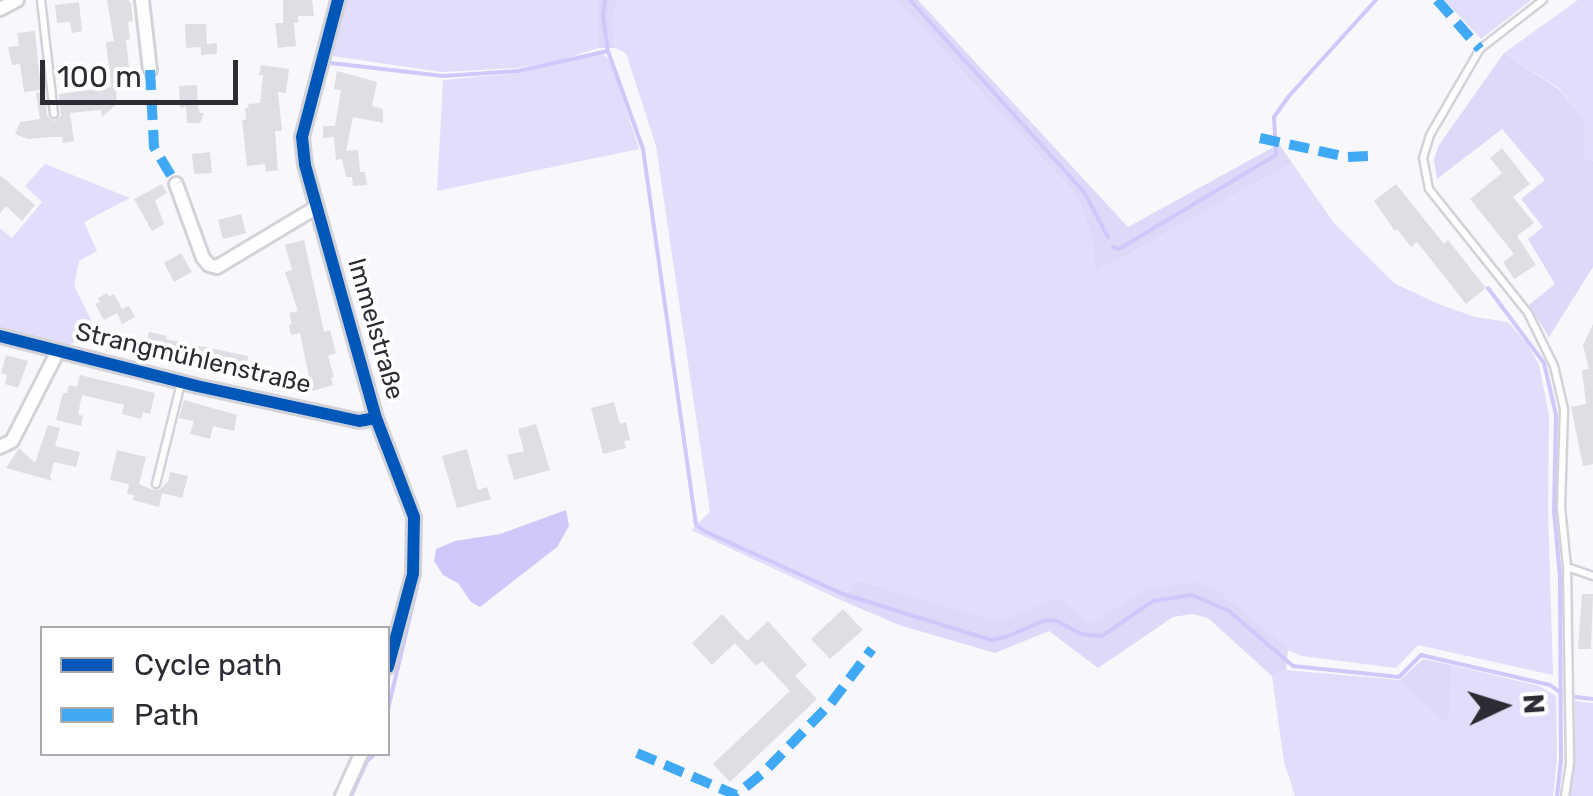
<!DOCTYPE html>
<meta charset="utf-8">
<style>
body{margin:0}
#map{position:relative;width:1593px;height:796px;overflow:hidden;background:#f7f7fc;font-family:Rubik,sans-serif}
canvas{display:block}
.legend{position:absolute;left:40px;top:626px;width:350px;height:130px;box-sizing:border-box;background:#fff;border:2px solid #ababae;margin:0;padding:12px 18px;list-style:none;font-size:30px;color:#2d2c34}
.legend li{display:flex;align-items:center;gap:20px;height:50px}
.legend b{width:50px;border:2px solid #ababae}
.north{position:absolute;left:1453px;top:656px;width:100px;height:100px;-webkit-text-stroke:8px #fff;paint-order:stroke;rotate:86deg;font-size:28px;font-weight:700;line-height:40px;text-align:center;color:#2d2c34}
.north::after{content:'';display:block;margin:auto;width:35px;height:45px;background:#2d2c34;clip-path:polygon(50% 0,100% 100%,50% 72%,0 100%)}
.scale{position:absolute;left:40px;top:60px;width:198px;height:45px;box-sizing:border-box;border:5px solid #2d2c34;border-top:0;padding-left:12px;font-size:30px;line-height:35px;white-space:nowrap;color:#2d2c34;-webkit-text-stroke:8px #fff;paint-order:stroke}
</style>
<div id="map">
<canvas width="1593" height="796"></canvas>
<ul class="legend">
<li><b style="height:12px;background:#0057b8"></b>Cycle path</li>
<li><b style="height:12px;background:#3fa9f5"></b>Path</li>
</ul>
<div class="north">N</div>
<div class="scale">100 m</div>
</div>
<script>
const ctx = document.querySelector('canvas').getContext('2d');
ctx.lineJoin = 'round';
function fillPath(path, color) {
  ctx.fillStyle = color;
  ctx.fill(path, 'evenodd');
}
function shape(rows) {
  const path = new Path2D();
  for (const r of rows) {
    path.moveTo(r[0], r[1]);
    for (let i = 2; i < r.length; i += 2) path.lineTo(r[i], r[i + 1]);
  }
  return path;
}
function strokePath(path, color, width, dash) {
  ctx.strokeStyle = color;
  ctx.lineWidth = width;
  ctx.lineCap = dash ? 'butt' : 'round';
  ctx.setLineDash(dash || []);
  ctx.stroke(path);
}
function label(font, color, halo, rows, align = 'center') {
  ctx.font = font + ' Rubik,sans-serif';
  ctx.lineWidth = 8;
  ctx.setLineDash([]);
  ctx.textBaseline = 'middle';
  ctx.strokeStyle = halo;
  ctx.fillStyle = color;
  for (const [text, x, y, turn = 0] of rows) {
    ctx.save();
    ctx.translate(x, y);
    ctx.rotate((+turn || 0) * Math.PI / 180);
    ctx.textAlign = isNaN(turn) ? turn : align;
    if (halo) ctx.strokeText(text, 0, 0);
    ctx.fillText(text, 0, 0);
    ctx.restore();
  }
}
fillPath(shape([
 [347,0,598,0,598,48,561,60,517,68,442,72,332,56],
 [617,0,896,0,1078,197,1092,237,1095,273,1292,163,1334,223,1394,283,1436,303,1475,317,1508,322,1528,345,1539,365,1549,415,1548,509,1553,675,1418,645,1396,668,1302,656,1146,589,1091,625,1056,597,1000,624,858,580,843,601,691,530,710,512,656,146,626,53,615,48,613,17],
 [1444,0,1531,0,1481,39],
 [1578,0,1593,0,1593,161,1585,158,1584,119,1560,89,1504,53],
 [600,53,610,59,639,149,437,191,443,80,518,73],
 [45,164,130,198,84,222,97,251,79,261,74,286,96,330,69,345,0,327,0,228,12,238,42,202,25,186],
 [1452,665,1539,686,1556,696,1557,760,1553,796,1295,796,1284,762,1272,676,1286,670,1400,680,1449,724],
 [1575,701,1593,703,1593,796,1570,796,1575,762]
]), '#e0defb');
fillPath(shape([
 [598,0,617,0,613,17,615,48,598,48],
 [896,0,918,0,1128,227,1279,144,1292,163,1095,273,1092,237,1078,197],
 [1504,53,1560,90,1584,119,1585,158,1593,161,1593,267,1549,337,1529,305,1555,284,1528,239,1543,227,1521,199,1545,180,1502,129,1437,179,1434,159,1439,145],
 [857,580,1000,623,1056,597,1091,624,1146,589,1195,582,1220,593,1288,649,1286,670,1272,676,1208,618,1193,614,1173,617,1098,668,1049,631,995,653,899,625,843,601],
 [1423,659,1452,665,1449,725,1400,680]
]), '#ddd9f9');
fillPath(shape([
 [566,510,569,526,557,547,480,607,471,602,458,583,443,575,434,561,436,549,455,541,500,534]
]), '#cfc9fb');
strokePath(shape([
 [605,0,603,16,608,51,643,149,696,525,704,531,843,594,991,640,1006,637,1046,620,1057,621,1081,634,1102,636,1153,601,1192,595,1229,611,1293,666,1399,677,1421,655,1550,685,1561,693],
 [910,0,1084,192,1108,237],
 [331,63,443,76,518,71,608,51],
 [1113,247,1119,249,1276,155,1274,117,1289,96,1376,0],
 [1488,288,1544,363,1556,415,1554,511,1560,577,1561,760,1557,796],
 [1576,697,1593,699],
 [388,709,417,587],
 [351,796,367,761,375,754]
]), '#cfc9fb', 4);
fillPath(shape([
 [107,0,128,0,131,3,133,21,128,22,130,39,126,40,131,87,116,89,117,104,102,117,101,110,70,113,74,141,63,143,62,137,51,137,28,139,15,134,20,122,40,119,36,93,45,92,47,116,54,121,61,116,59,94,111,87,106,42,114,41],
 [283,0,312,0,314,16,298,16,298,23,294,23,296,46,278,48,275,23,283,23],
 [79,2,82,31,72,33,70,22,57,23,55,5],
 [185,24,206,24,207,44,217,43,217,54,201,55,201,47,186,48],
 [35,31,41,90,24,92,20,64,12,65,8,47,19,46,17,33],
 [261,65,289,69,286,93,278,92,282,131,275,131,278,170,266,172,265,164,247,166,242,120,246,120,245,108,249,108,248,104,260,103,263,75,259,75],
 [337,71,377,82,372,106,383,109,383,123,353,117,346,151,358,150,360,172,365,172,367,185,353,186,352,177,346,177,342,159,336,160,334,137,323,138,323,126,335,126,341,90,334,89],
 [197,85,198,106,200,113,204,113,200,123,187,123,186,107,180,108,179,86],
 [1502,148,1530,184,1513,197,1534,223,1517,236,1536,265,1514,279,1503,262,1514,254,1470,199,1502,173,1490,158],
 [210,152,212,173,194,174,192,154],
 [0,175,35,205,22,221,6,206,0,213],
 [162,184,167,193,155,200,164,224,152,231,134,199],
 [1396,184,1444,244,1448,240,1486,288,1466,304,1417,242,1411,247,1397,229,1395,231,1374,201],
 [241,214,246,233,223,239,218,220],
 [304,240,324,332,330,330,336,353,328,356,334,377,331,378,333,385,312,391,300,333,291,335,289,325,292,324,289,313,298,311,285,272,292,270,285,245],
 [181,253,192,272,174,282,164,263],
 [107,293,109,297,114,294,122,309,129,306,135,317,122,324,117,313,104,320,95,304,100,302,98,298],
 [1593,324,1593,464,1583,466,1571,407,1586,404,1582,370,1589,369,1583,345],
 [149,332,167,336,166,339,248,356,247,363,270,369,266,382,144,353],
 [6,355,28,361,18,388,5,384,7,375,1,373],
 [80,375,155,393,150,414,143,412,141,419,130,416,122,414,124,405,82,395,78,414,83,416,81,426,56,420,63,393,67,393,69,385,77,387],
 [184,400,237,415,234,431,213,426,210,439,190,434,194,421,179,418],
 [614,402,620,424,626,422,630,440,624,441,626,448,603,454,591,408],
 [536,424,550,470,514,480,507,455,524,451,518,429],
 [48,425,60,428,55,446,80,452,76,467,54,462,50,477,53,481,6,468,19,448,35,463],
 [467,449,478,490,487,487,491,499,457,508,442,456],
 [117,450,146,457,139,484,153,490,159,490,168,482,170,472,188,476,182,498,162,493,159,507,133,500,134,495,127,494,129,484,110,480],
 [1582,594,1593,594,1591,649,1578,649],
 [843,609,863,630,830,659,811,639],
 [722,614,747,641,768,621,807,665,795,676,817,699,730,782,713,764,790,691,762,661,756,666,735,643,712,665,692,643]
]), '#dfdee4');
const lane = shape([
 [41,0,54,114],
 [1543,0,1480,49,1430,135,1423,158,1429,189,1528,313,1554,366,1564,409,1561,507,1567,567,1570,763,1565,796],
 [156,484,181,383],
 [1567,567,1593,576]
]);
const street = shape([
 [142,0,150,70],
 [338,0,302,137,305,165,376,418,414,517,413,574,388,667],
 [0,9,17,0],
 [176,184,203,258,209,265,217,267,317,207],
 [0,336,197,386,359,421,376,418],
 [0,447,12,441,58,351],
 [342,796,361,754]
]);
strokePath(lane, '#d3d2d9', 11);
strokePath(street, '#d3d2d9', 18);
strokePath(lane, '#fefeff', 6);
strokePath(street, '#fefeff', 12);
strokePath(shape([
 [1437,0,1480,49],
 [150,70,154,147,176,184],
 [1260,138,1347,157,1368,156],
 [637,753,736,795,764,772,831,703,872,649]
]), '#3fa9f5', 10, [20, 10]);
strokePath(shape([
 [338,0,302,137,305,165,376,418,414,517,413,574,388,667],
 [0,336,197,386,359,421,376,418]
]), '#0057b8', 12);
label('25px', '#2d2c34', '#fff', [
 ["Immelstraße",375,329,74],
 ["Strangmühlenstraße",193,359,13]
]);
</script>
